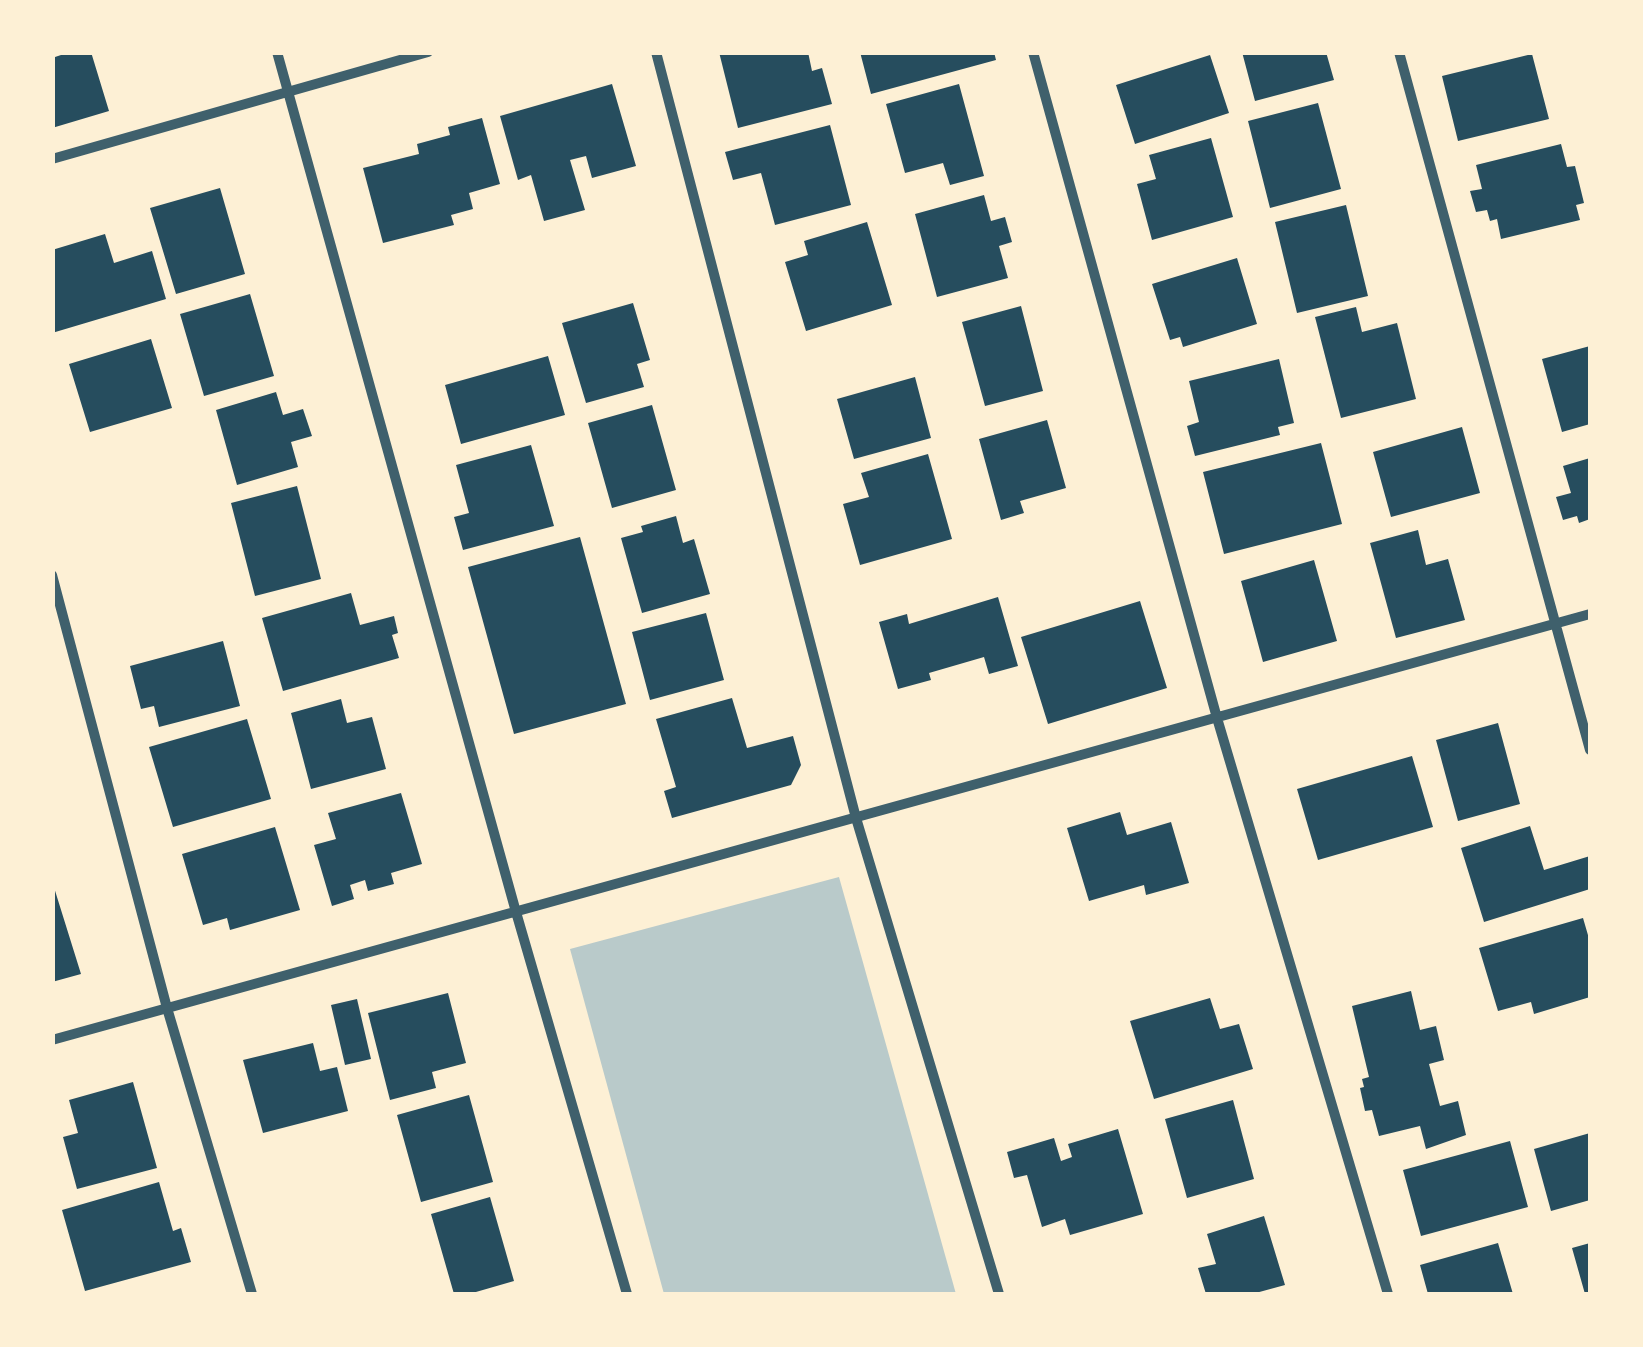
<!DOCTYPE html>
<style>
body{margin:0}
#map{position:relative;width:1643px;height:1347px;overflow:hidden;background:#fdf0d5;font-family:"Open Sans",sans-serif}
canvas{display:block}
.frame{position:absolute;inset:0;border:55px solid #fdf0d5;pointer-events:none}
</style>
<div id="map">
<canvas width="1643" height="1347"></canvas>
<div class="frame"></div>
</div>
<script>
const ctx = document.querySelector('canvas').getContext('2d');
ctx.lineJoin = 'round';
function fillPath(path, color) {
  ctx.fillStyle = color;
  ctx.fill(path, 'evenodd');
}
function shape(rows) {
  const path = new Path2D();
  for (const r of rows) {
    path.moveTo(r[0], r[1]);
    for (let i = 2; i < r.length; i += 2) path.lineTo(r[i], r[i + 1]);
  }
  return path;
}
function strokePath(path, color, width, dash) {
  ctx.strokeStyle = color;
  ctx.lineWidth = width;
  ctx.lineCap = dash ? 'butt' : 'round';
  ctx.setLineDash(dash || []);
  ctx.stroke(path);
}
fillPath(shape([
 [839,877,956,1294,664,1294,570,949]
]), '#b9caca');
fillPath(shape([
 [70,52,91,52,109,111,52,128,52,58],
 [719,52,808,52,812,71,822,68,832,104,738,128],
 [860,52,994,52,996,60,871,94],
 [1242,52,1326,52,1334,80,1255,101],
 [1532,54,1549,119,1458,141,1442,76],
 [1210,55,1229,113,1135,144,1116,85],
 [612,84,636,166,592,178,586,156,570,160,585,210,544,221,531,175,518,180,500,116],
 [959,84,984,176,950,185,943,163,905,173,886,104],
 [1318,103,1341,189,1270,208,1248,121],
 [482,118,500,184,469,193,473,209,451,215,454,225,383,243,363,168,419,154,417,144,450,135,448,127],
 [830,125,851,205,775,225,761,173,733,180,725,152],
 [1211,138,1233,217,1152,240,1137,184,1156,179,1149,155],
 [1561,144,1567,167,1575,166,1584,203,1576,205,1580,220,1501,239,1497,219,1490,221,1487,210,1476,212,1470,191,1482,189,1476,165],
 [220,188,245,274,176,294,150,208],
 [984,195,991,221,1005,217,1012,242,999,246,1008,278,937,297,915,214],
 [1346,205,1368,296,1297,313,1275,222],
 [867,222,892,305,806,331,785,262,808,255,804,241],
 [105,234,114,263,152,251,166,299,52,333,52,250],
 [1237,258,1257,324,1183,347,1180,337,1170,340,1152,284],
 [250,294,274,376,204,396,180,314],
 [633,303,650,360,637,364,644,387,586,403,562,323],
 [1021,306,1043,391,985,406,962,322],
 [1356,307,1362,332,1397,323,1416,399,1341,418,1315,317],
 [151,339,172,408,90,432,69,364],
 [1590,346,1590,424,1562,432,1542,359],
 [548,356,565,415,461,444,445,385],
 [1279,359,1294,423,1278,427,1280,435,1195,456,1187,426,1199,422,1189,381],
 [915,377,931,438,854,459,837,399],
 [276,392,283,415,303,409,312,436,291,442,298,467,237,485,216,410],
 [652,405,676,490,612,508,588,423],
 [1047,420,1066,488,1020,501,1024,513,1001,520,979,439],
 [1462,427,1480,493,1391,517,1373,452],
 [1321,443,1342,524,1224,554,1203,472],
 [531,445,554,526,463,550,454,517,469,513,456,465],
 [928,454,952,539,860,565,843,504,869,497,861,473],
 [1590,458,1590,519,1579,523,1577,516,1563,520,1556,497,1571,493,1563,466],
 [297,486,321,579,255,596,231,503],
 [676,516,683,543,694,539,710,594,642,613,621,538,643,532,641,526],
 [1418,530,1426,565,1448,559,1465,620,1396,638,1370,543],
 [580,537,626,704,514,734,468,567],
 [1314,560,1337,641,1263,662,1241,581],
 [351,593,360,625,394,616,398,633,392,635,399,658,283,691,262,618],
 [998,597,1018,666,989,674,984,657,929,673,931,680,898,689,879,622,907,614,909,624],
 [1140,601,1167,688,1048,724,1021,637],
 [706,613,724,680,650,700,632,632],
 [223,641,240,706,159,727,154,706,141,709,130,666],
 [732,698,747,748,793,736,801,765,791,785,672,818,664,791,676,787,656,719],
 [341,699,347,723,372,717,386,769,311,789,291,713],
 [247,719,271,799,173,827,149,747],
 [1498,723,1520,804,1458,821,1436,740],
 [1412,756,1433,827,1318,860,1297,789],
 [401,793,422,864,391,873,394,884,368,891,365,880,350,885,354,899,332,906,314,845,336,839,328,813],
 [1120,812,1127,835,1171,822,1189,883,1146,895,1144,885,1089,901,1067,828],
 [1530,826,1544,870,1590,856,1590,889,1484,922,1461,848],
 [275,827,300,910,230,930,227,918,203,925,182,854],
 [52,881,81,974,52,982],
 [1583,918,1590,942,1590,997,1534,1014,1531,1002,1498,1011,1479,948],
 [1411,991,1420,1030,1436,1026,1444,1060,1429,1064,1440,1106,1458,1101,1466,1135,1426,1149,1420,1126,1379,1136,1372,1110,1365,1111,1360,1088,1364,1087,1362,1079,1369,1077,1352,1006],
 [448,993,466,1063,432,1072,436,1088,390,1100,368,1013],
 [1210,998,1220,1029,1239,1024,1253,1069,1154,1099,1130,1021],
 [357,999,371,1059,345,1065,331,1005],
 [313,1043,320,1071,337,1067,348,1111,263,1133,243,1060],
 [133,1082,157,1168,77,1189,63,1137,78,1133,69,1100],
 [469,1095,493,1182,421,1202,397,1115],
 [1233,1100,1254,1179,1187,1198,1165,1119],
 [1118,1129,1143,1214,1070,1235,1065,1219,1042,1227,1027,1175,1014,1178,1007,1152,1054,1138,1061,1161,1072,1157,1068,1144],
 [1590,1133,1590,1200,1551,1211,1534,1149],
 [1510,1141,1528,1207,1421,1236,1403,1170],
 [159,1182,173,1231,181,1228,191,1262,85,1291,62,1210],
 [490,1197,514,1281,469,1294,454,1294,431,1214],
 [1264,1216,1285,1285,1252,1294,1206,1294,1198,1268,1216,1264,1207,1234],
 [1498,1243,1513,1294,1428,1294,1420,1265],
 [1590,1243,1590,1294,1585,1294,1572,1248]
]), '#264d5e');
strokePath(shape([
 [277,52,516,912,627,1294],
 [656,52,856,818,999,1294],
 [1033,52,1217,718,1388,1294],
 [1399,52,1590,750],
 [52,159,428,52],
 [52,575,167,1008,252,1294],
 [52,1040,1590,614]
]), '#3f606c', 10);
</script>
